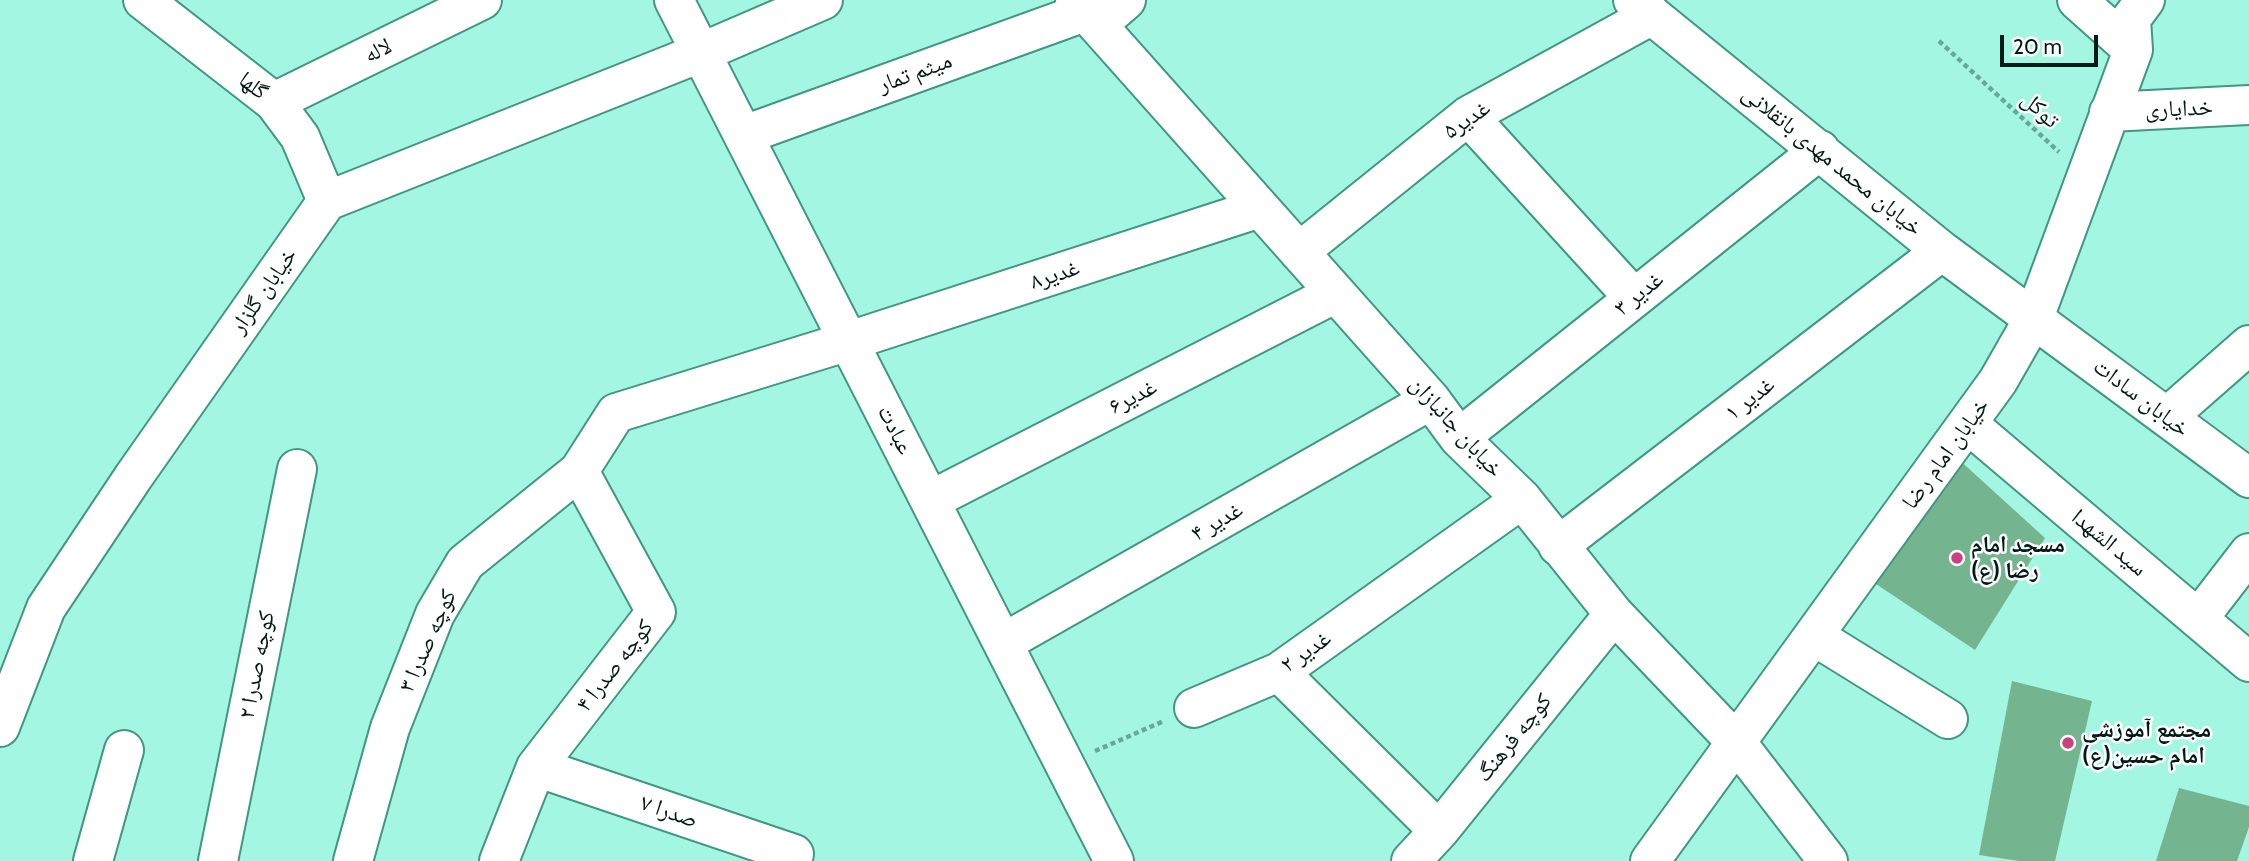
<!DOCTYPE html>
<meta charset="utf-8">
<style>
body{margin:0}
#map{position:relative;width:2249px;height:861px;overflow:hidden;background:#a3f7e2;font-family:Cabin,sans-serif}
canvas{display:block}
.scale{position:absolute;left:2000px;top:35px;width:98px;height:32px;box-sizing:border-box;border:4px solid #011a15;border-top:0;padding-left:9px;font-size:21px;line-height:24px;white-space:nowrap;color:#011a15;-webkit-text-stroke:5px #fff;paint-order:stroke}
</style>
<div id="map">
<canvas width="2249" height="861"></canvas>
<div class="scale">20 m</div>
</div>
<script>
const ctx = document.querySelector('canvas').getContext('2d');
ctx.lineJoin = 'round';
function fillPath(path, color) {
  ctx.fillStyle = color;
  ctx.fill(path, 'evenodd');
}
function shape(rows) {
  const path = new Path2D();
  for (const r of rows) {
    path.moveTo(r[0], r[1]);
    for (let i = 2; i < r.length; i += 2) path.lineTo(r[i], r[i + 1]);
  }
  return path;
}
function strokePath(path, color, width, dash) {
  ctx.strokeStyle = color;
  ctx.lineWidth = width;
  ctx.lineCap = dash ? 'butt' : 'round';
  ctx.setLineDash(dash || []);
  ctx.stroke(path);
}
function label(font, color, halo, rows, align = 'center') {
  ctx.font = font + ' Cabin,"Noto Naskh Arabic",sans-serif';
  ctx.lineWidth = 5;
  ctx.setLineDash([]);
  ctx.textBaseline = 'middle';
  ctx.strokeStyle = halo;
  ctx.fillStyle = color;
  for (const [text, x, y, turn = 0] of rows) {
    ctx.save();
    ctx.translate(x, y);
    ctx.rotate((+turn || 0) * Math.PI / 180);
    ctx.textAlign = isNaN(turn) ? turn : align;
    if (halo) ctx.strokeText(text, 0, 0);
    ctx.fillText(text, 0, 0);
    ctx.restore();
  }
}
fillPath(shape([
 [1956,457,2045,538,1975,650,1867,578],
 [2012,681,2092,701,2055,861,2019,861,1979,855],
 [2179,788,2249,806,2249,827,2237,861,2156,861]
]), '#74b48e');
const minor = shape([
 [143,0,274,102,300,137,327,201],
 [674,0,1114,861],
 [1075,0,1431,400,1459,438,1522,499,1614,614,1737,743,1828,861],
 [1633,0,1942,251,2249,478],
 [2077,0,2133,50],
 [1097,25,1126,0],
 [274,102,482,0],
 [2109,112,2249,105],
 [1468,116,1634,298],
 [744,135,1085,12],
 [1299,252,1468,116,1652,15],
 [2167,417,2249,345],
 [1968,424,2249,662],
 [1459,438,1820,150],
 [931,500,1336,293],
 [1558,546,1942,251],
 [2198,619,2249,553],
 [1814,636,1948,719],
 [1003,643,1431,400],
 [1279,672,1439,831],
 [1194,708,1279,672,1522,499],
 [0,727,46,608,134,476,327,201,700,53,823,0],
 [536,767,794,854,790,861],
 [93,861,124,750],
 [218,861,297,469],
 [353,861,390,728,435,614,465,563,579,471,616,413,849,341,1260,208],
 [499,861,536,767,656,612,579,471],
 [1411,861,1439,831,1614,614],
 [1650,861,1998,381,2034,318,2133,50,2131,19,2145,0]
]);
strokePath(minor, '#419684', 42);
strokePath(shape([
 [1939,41,2059,152],
 [1095,751,1164,721]
]), '#69a899', 4.5, [5, 3.5]);
strokePath(minor, '#fff', 38);
for (const [x, y, r, color] of [
 [1957,558,7,"#c9417e"],
 [2068,743,7,"#c9417e"]
]) {
  const dot = new Path2D();
  dot.arc(x, y, r, 0, 2 * Math.PI);
  ctx.fillStyle = color;
  ctx.fill(dot);
  strokePath(dot, '#fff', 2.5);
}
label('23px', '#011a15', '#fff', [
 ["لاله",378,51,-26],
 ["میثم تمار",915,73,-20],
 ["گلها",253,86,38],
 ["خدایاری",2179,109,-2],
 ["توکل",2040,110,43],
 ["غدیر۵",1467,120,-34],
 ["خیابان محمد مهدی بانقلانی",1832,161,39],
 ["غدیر۸",1055,275,-18],
 ["خیابان گلزار",264,291,-55],
 ["غدیر ۳",1639,294,-39],
 ["غدیر۶",1133,397,-27],
 ["خیابان سادات",2141,398,37],
 ["غدیر ۱",1750,399,-38],
 ["خیابان جانبازان",1456,427,48],
 ["عبادت",895,430,63],
 ["خیابان امام رضا",1946,454,-54],
 ["غدیر ۴",1217,522,-30],
 ["سید الشهدا",2109,543,40],
 ["کوچه صدرا ۳",428,641,-66],
 ["غدیر ۲",1306,652,-35],
 ["کوچه صدرا ۲",257,665,-79],
 ["کوچه صدرا ۴",615,666,-52],
 ["کوچه فرهنگ",1514,738,-51],
 ["صدرا ۷",669,812,19]
]);
label('bold 23px', '#011a15', '#fff', [
 ["مسجد امام",1971,545],
 ["رضا (ع)",1971,571],
 ["مجتمع آموزشی",2082,730],
 ["امام حسین(ع)",2082,756]
], 'left');
</script>
